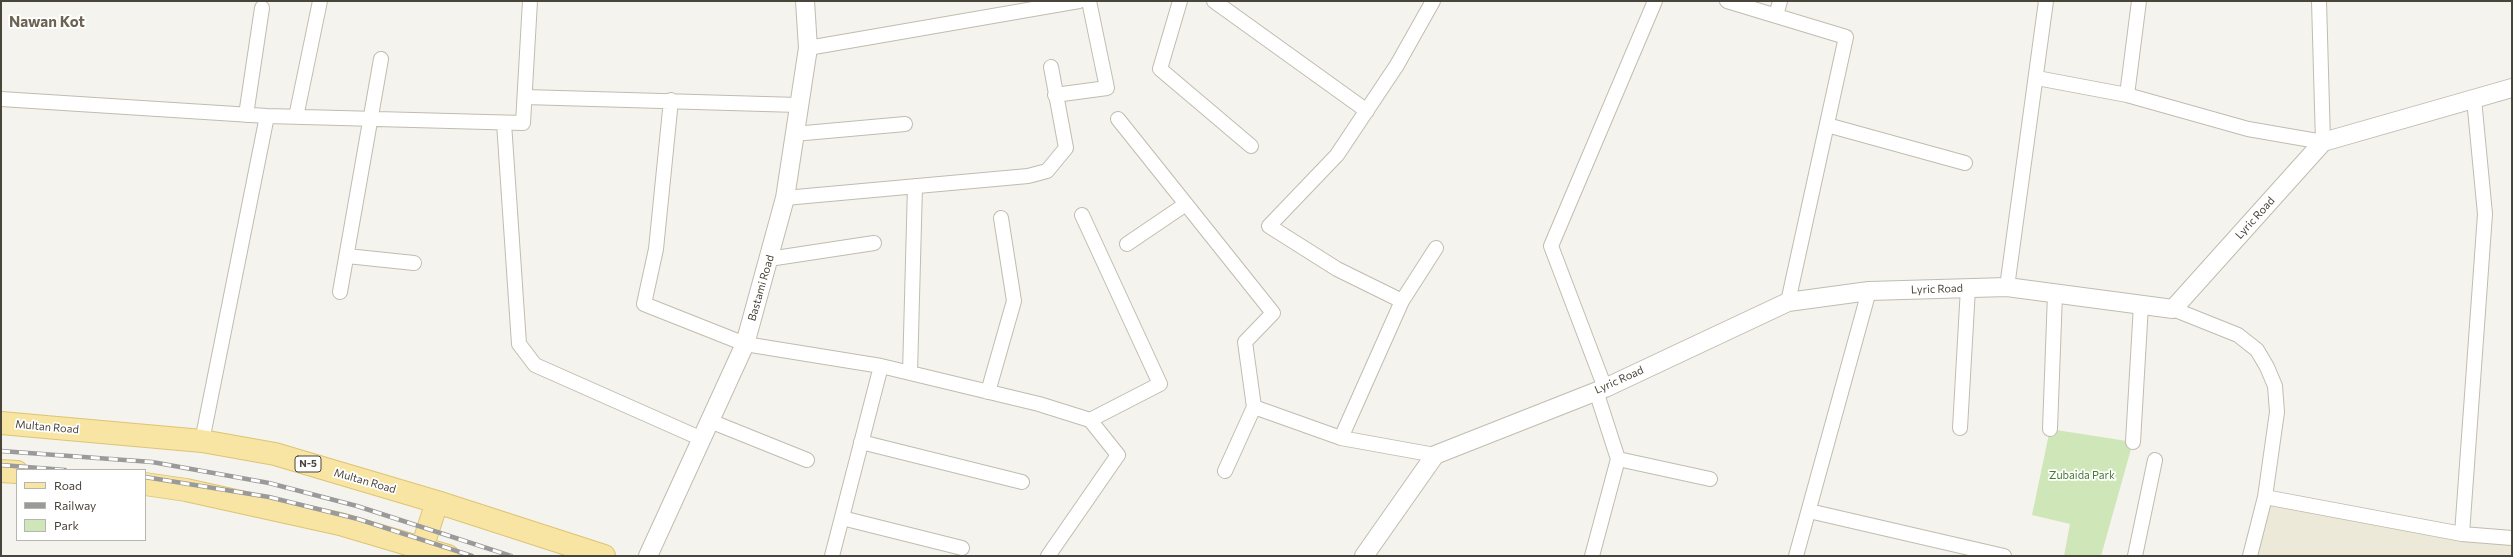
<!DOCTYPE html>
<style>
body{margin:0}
#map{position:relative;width:2513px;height:557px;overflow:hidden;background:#f5f3ed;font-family:Commissioner,sans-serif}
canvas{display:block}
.frame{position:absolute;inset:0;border:2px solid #4a453a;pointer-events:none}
.legend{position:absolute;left:16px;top:469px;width:130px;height:72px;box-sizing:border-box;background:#fff;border:1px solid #b7b5b0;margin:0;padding:5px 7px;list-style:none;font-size:12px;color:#4a453a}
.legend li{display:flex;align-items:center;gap:8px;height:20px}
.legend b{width:20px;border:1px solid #b7b5b0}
</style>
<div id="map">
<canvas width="2513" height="557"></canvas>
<div class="frame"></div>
<ul class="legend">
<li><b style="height:5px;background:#f8e5a3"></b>Road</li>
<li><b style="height:5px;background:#9a9a9a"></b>Railway</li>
<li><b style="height:11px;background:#cfe6b9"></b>Park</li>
</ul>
</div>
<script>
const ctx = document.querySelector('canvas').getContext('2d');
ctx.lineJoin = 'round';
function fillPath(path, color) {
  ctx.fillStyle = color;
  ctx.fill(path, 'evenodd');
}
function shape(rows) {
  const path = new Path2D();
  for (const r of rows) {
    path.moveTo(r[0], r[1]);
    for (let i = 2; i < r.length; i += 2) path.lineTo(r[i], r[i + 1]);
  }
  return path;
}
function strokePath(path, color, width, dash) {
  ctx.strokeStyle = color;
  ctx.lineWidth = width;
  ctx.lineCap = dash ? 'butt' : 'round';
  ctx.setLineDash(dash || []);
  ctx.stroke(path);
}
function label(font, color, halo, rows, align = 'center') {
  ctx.font = font + ' Commissioner,sans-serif';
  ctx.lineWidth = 3.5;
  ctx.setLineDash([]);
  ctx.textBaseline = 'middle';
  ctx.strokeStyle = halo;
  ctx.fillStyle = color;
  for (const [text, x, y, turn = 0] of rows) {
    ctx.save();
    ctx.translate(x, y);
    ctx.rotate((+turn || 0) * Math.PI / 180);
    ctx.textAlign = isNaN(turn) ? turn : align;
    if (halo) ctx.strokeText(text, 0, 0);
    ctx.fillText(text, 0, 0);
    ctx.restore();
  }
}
fillPath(shape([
 [2265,497,2512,538,2512,556,2250,556]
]), '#ede9d8');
fillPath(shape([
 [2050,429,2133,442,2101,556,2064,556,2070,524,2032,515]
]), '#cfe6b9');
const minor = shape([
 [1180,1,1160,69,1251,146],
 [1214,1,1367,111],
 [1727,1,1846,37,1788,302],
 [1776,16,1780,1],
 [808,48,1079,1],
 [2037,78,2127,95,2248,129,2323,142,2319,1],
 [1055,95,1107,88,1089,1],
 [2127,95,2139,1],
 [525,97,798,105],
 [1,99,267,116,523,123,530,1],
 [671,100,656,249,644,304,745,344,881,366,1039,404,1090,420,1118,455,1048,556],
 [246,115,262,8],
 [296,117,320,1],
 [1118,119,1273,313,1245,342,1254,407,1225,471],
 [504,123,519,344,535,365,702,439],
 [1827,125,1965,163],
 [794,134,905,124],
 [785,198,1028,176,1047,171,1066,148,1051,67],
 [1082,215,1160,384,1090,420],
 [1127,244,1186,204],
 [347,256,414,263],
 [769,259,874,243],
 [2007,287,2046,1],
 [340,292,381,59],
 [1402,301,1337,269,1269,226,1337,155,1397,65,1433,1],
 [2173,309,2238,335,2257,350,2267,367,2275,386,2277,412,2265,497,2250,556],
 [910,373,915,186],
 [1605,388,1551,246,1655,1],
 [988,392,1014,301,1001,218],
 [1254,407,1341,438,1435,455],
 [710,421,807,460],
 [1960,428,1968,288],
 [2050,429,2055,294],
 [1341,438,1402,301,1436,248],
 [202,441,267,116],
 [861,442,1022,482],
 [2133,442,2141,305],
 [1618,459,1710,479],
 [2265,497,2462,534,2512,538],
 [1809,511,2004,556],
 [842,518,962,548],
 [2462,534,2485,214,2474,99],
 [832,556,881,366],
 [1592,556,1618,459,1596,391],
 [1796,556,1869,291],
 [2135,556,2155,460]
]);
const tertiary = shape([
 [648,556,745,344,785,198,808,48,805,1],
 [1364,556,1435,455,1605,388,1788,302,1869,291,2007,287,2173,309,2323,142,2512,88]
]);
const primary = shape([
 [1,423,202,441,275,454,437,502,604,556],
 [1,471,17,472],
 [145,484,186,490,340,524,448,556],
 [422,548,437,502]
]);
strokePath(minor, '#c1bcaf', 16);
strokePath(tertiary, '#c1bcaf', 20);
strokePath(primary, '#ddc473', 24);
strokePath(minor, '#fff', 14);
strokePath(tertiary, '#fff', 18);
strokePath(primary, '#f8e5a3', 22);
const rail = shape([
 [1,451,152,462,269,483,357,506,511,556],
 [1,465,65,470],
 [145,477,269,497,358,519,472,556]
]);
strokePath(rail, '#9a9a9a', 4.5);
strokePath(rail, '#fff', 3, [9]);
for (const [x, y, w] of [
 [308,464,26]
]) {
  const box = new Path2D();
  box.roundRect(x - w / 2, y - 8, w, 16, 3);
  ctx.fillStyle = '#fff';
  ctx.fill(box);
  strokePath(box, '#4a453a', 1);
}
label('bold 10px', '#4a453a', null, [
 ["N-5",308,464]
]);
label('11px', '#4a453a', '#fff', [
 ["Lyric Road",2255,218,-48],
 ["Bastami Road",761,288,-74],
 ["Lyric Road",1937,289,-2],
 ["Lyric Road",1619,380,-24],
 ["Multan Road",47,427,5],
 ["Multan Road",365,481,16]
]);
label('11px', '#477930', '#fff', [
 ["Zubaida Park",2082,475]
]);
label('bold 15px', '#6c6352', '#fff', [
 ["Nawan Kot",47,22]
]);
</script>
